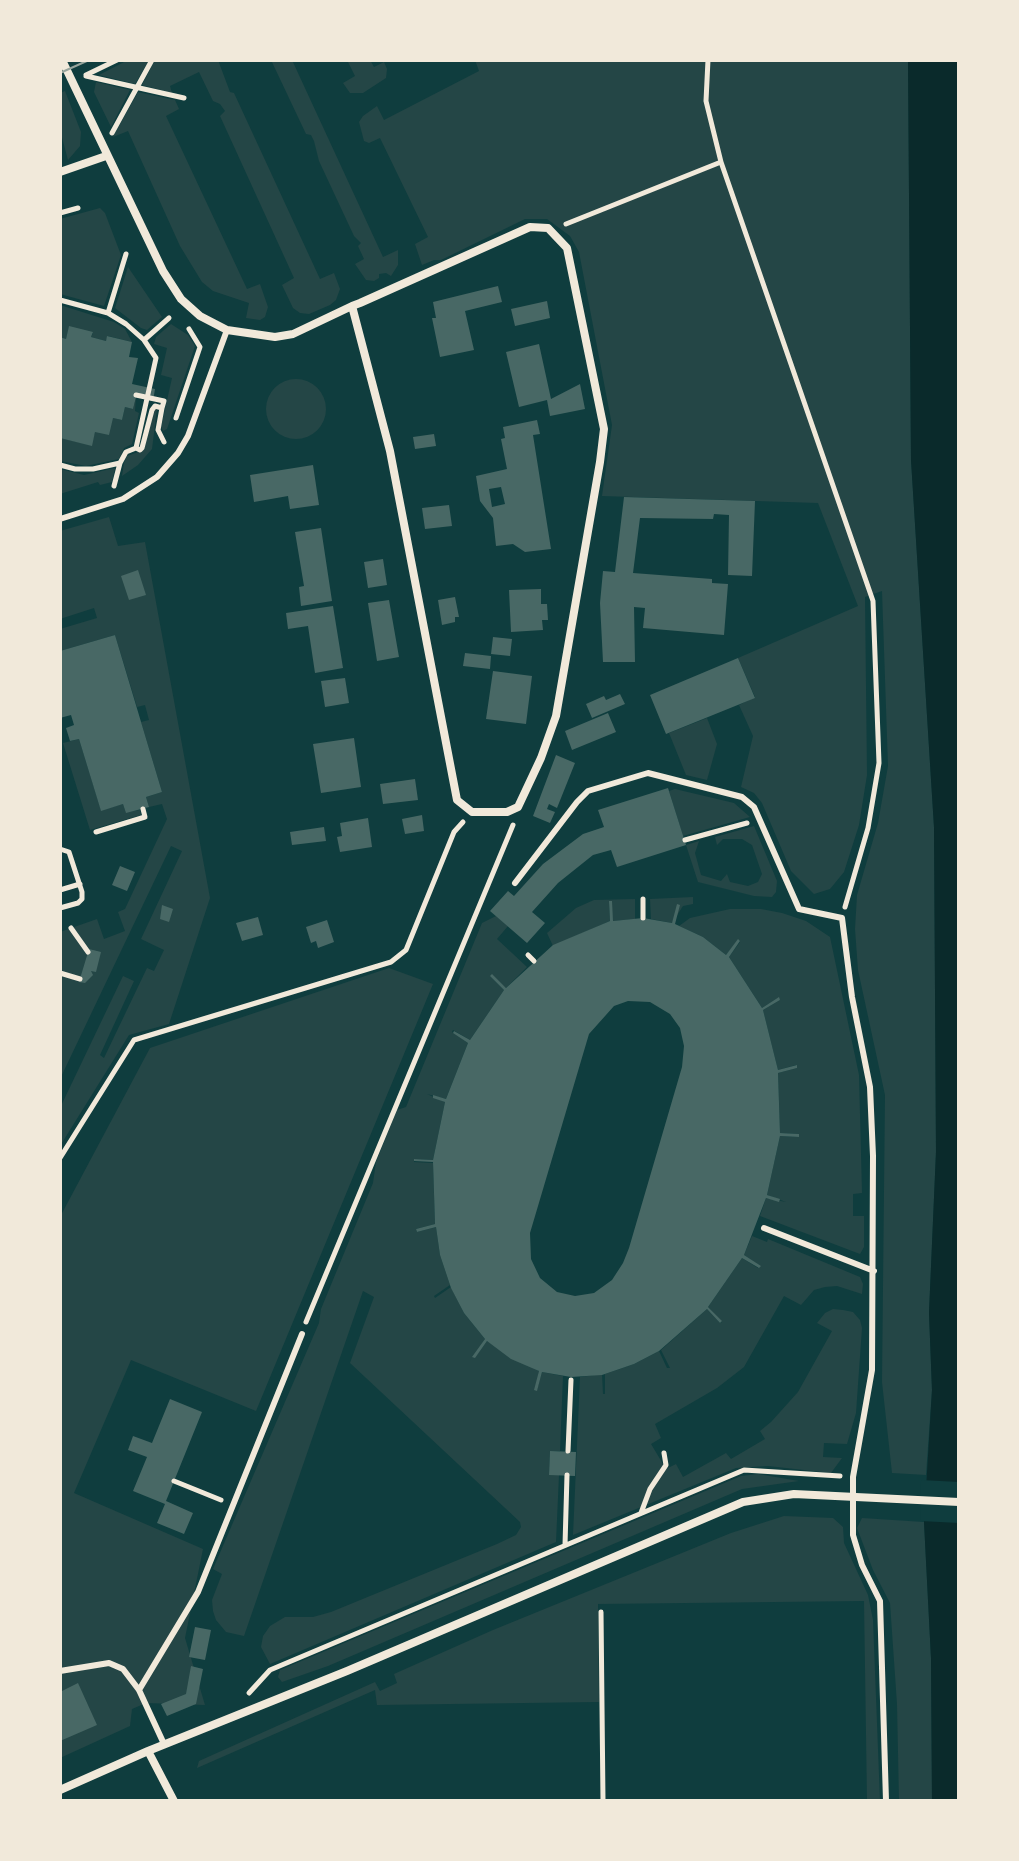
<!DOCTYPE html>
<style>
body{margin:0}
#map{position:relative;width:1019px;height:1861px;overflow:hidden;background:#0f3d3e;font-family:"Work Sans",sans-serif}
canvas{display:block}
.frame{position:absolute;inset:0;border:62px solid #f1e9da;pointer-events:none}
</style>
<div id="map">
<canvas width="1019" height="1861"></canvas>
<div class="frame"></div>
</div>
<script>
const ctx = document.querySelector('canvas').getContext('2d');
ctx.lineJoin = 'round';
function fillPath(path, color) {
  ctx.fillStyle = color;
  ctx.fill(path, 'evenodd');
}
function shape(rows) {
  const path = new Path2D();
  for (const r of rows) {
    if (r.length === 3) {
      path.moveTo(r[0] + r[2], r[1]);
      path.arc(r[0], r[1], r[2], 0, 2 * Math.PI);
      continue;
    }
    path.moveTo(r[0], r[1]);
    for (let i = 2; i < r.length; i += 2) path.lineTo(r[i], r[i + 1]);
  }
  return path;
}
function strokePath(path, color, width, dash) {
  ctx.strokeStyle = color;
  ctx.lineWidth = width;
  ctx.lineCap = dash ? 'butt' : 'round';
  ctx.setLineDash(dash || []);
  ctx.stroke(path);
}
fillPath(shape([
 [128,60,149,60,135,84,99,75],
 [155,60,218,60,230,92,234,93,320,279,334,273,340,289,336,300,330,305,309,314,300,313,293,308,282,285,294,278,220,116,225,111,220,104,213,101,199,72,170,86,172,93,142,85],
 [271,60,292,60,383,257,398,250,398,265,391,276,386,273,379,274,379,278,374,281,366,280,355,264,364,259,358,246,361,243,354,236,319,161,314,141,311,135,306,134],
 [347,60,370,60,374,67,384,62,387,69,386,78,363,93,350,93,343,83,355,76],
 [475,60,908,60,911,460,934,827,936,1152,929,1313,932,1390,926,1475,892,1473,882,1382,885,1095,858,970,855,929,857,895,878,823,888,766,882,591,865,597,867,775,859,825,844,872,830,889,814,894,791,871,762,803,754,793,741,787,753,736,739,705,755,697,738,658,858,606,818,503,602,496,612,425,579,252,570,236,547,219,525,219,441,260,434,260,422,265,415,244,428,237,380,138,369,143,364,141,359,122,363,116,377,106,384,120,479,71],
 [96,82,130,90,111,127,94,92],
 [65,91,81,132,80,146,68,160,60,130,60,93],
 [138,92,175,100,179,109,166,116,247,289,260,284,268,307,265,317,260,320,246,318,249,303,213,291,202,282,180,246,128,131,113,137],
 [100,208,105,213,121,255,104,306,60,294,60,219],
 [128,267,162,317,147,330,141,328,115,308],
 [60,305,114,322,125,329,132,342,108,336,106,341,91,337,93,333,69,327,66,339,60,337],
 [171,324,188,335,195,346,167,429,163,431,161,427,172,378,161,375,167,348,154,344,156,337],
 [296,409,30],
 [136,397,135,411,139,413,132,444,124,448,119,459,86,466,60,461,60,438,91,445,95,432,113,418,122,420,125,407,133,409],
 [157,409,152,449,138,465,122,476,124,463,127,456,144,450,154,410],
 [115,468,112,482,100,485,98,482,60,494,60,469,84,475],
 [109,517,118,546,145,542,210,898,169,1024,129,1035,60,1146,60,1108,123,976,134,981,100,1055,104,1058,147,968,154,971,164,950,141,939,182,851,171,846,60,1079,60,932,97,919,104,939,125,931,118,912,125,909,167,819,162,804,149,807,146,797,162,792,141,722,149,720,145,705,137,707,115,635,60,651,60,629,97,618,94,608,60,619,60,531],
 [707,718,717,744,707,780,686,775,669,733],
 [79,739,101,810,123,804,126,812,140,810,141,815,90,830,63,743],
 [675,789,734,803,750,817,683,836,669,791],
 [754,826,777,881,776,892,772,897,754,896,698,882,686,845,699,841,695,853,701,875,721,881,727,874,730,882,748,886,758,882,762,874,752,845,742,839,723,839,717,845,715,837],
 [693,897,693,904,683,906,672,923,651,919,650,899],
 [635,899,635,919,613,921,609,901,610,921,553,946,547,933,576,908,594,900],
 [730,909,761,909,782,913,806,921,830,937,859,1075,862,1193,853,1194,853,1216,864,1216,864,1247,860,1254,760,1216,766,1198,786,1202,767,1195,780,1136,799,1137,799,1134,780,1133,778,1073,797,1068,796,1065,778,1070,763,1010,780,1000,778,998,762,1008,729,957,740,942,739,940,726,955,703,937,679,926,690,918],
 [496,916,508,926,497,939,527,967,506,988,490,976,504,990,470,1040,453,1030,452,1032,468,1043,446,1099,427,1094,445,1102,433,1160,414,1159,414,1162,433,1163,435,1224,416,1229,417,1232,436,1227,440,1255,450,1285,434,1296,435,1298,451,1287,464,1313,485,1339,476,1356,487,1341,539,1371,537,1390,542,1372,563,1376,560,1451,550,1451,549,1474,559,1475,556,1542,270,1664,261,1647,263,1636,270,1626,285,1617,313,1617,331,1612,497,1544,516,1535,521,1527,520,1522,350,1363,374,1297,363,1291,244,1636,226,1632,216,1620,213,1611,212,1600,222,1574,213,1569,319,1323,321,1309,373,1183,376,1162,397,1110,406,1107,482,923],
 [389,968,433,984,256,1411,131,1360,74,1493,203,1549,185,1638,205,1705,146,1703,132,1709,130,1726,60,1758,60,1217,150,1048],
 [752,1236,767,1242,768,1239,860,1277,863,1284,862,1294,837,1286,825,1287,814,1290,801,1305,784,1296,744,1367,717,1388,655,1424,661,1438,651,1444,666,1469,676,1464,683,1477,726,1453,731,1459,765,1439,760,1431,771,1422,798,1392,832,1331,817,1323,825,1313,833,1309,843,1310,853,1312,860,1320,862,1328,856,1413,847,1444,824,1443,823,1457,842,1458,831,1473,768,1466,736,1468,573,1535,580,1377,602,1374,603,1394,605,1394,605,1374,634,1364,659,1351,667,1368,670,1368,661,1350,707,1309,720,1323,722,1322,708,1307,742,1258,758,1268,760,1266,744,1255],
 [758,1474,799,1481,742,1489,328,1666,282,1682,278,1677,280,1670,741,1476],
 [784,1516,833,1518,843,1527,844,1543,868,1595,873,1620,880,1801,867,1801,864,1601,598,1604,599,1702,377,1705,375,1690,197,1768,199,1761,375,1682,380,1691,397,1683,394,1674,493,1630,731,1533],
 [862,1518,924,1522,931,1658,932,1801,899,1801,897,1704,890,1603,873,1570,857,1528]
]), '#244646');
fillPath(shape([
 [908,60,959,60,959,1801,932,1801,931,1658,924,1522,932,1390,929,1313,936,1152,934,827,911,460]
]), '#0a2a2b');
fillPath(shape([
 [921,1480,959,1482,959,1523,920,1521]
]), '#0f3d3e');
fillPath(shape([
 [498,286,502,302,465,311,474,350,440,357,432,318,436,318,433,302],
 [547,301,550,318,515,326,511,309],
 [69,326,93,332,91,337,106,341,107,336,132,342,129,357,138,358,132,384,155,389,153,401,136,397,133,409,125,407,122,420,113,418,109,435,95,432,92,446,60,438,60,337,66,339],
 [539,344,551,399,580,384,585,409,550,416,547,400,519,407,506,352],
 [537,420,540,434,533,435,551,549,525,552,513,544,496,546,493,518,480,501,476,476,507,469,501,439,505,438,503,427],
 [501,487,505,504,492,507,489,489],
 [434,434,436,446,415,449,413,437],
 [313,465,319,505,290,509,288,496,254,502,250,475],
 [624,497,755,501,752,576,728,575,729,515,714,514,713,519,640,518,633,573,712,579,712,583,728,584,724,635,643,628,645,608,634,607,635,662,603,662,600,603,603,571,615,572],
 [449,505,452,526,425,529,422,508],
 [321,528,332,601,301,606,299,587,304,586,295,532],
 [383,559,387,585,368,588,364,562],
 [138,570,146,595,129,600,121,576],
 [541,589,541,604,547,604,548,620,542,620,543,630,511,632,509,590],
 [455,597,459,617,455,617,455,622,442,625,438,600],
 [389,600,399,657,377,661,368,603],
 [333,606,343,668,315,673,308,626,288,629,286,613],
 [115,635,162,792,146,797,149,807,126,813,123,804,101,811,79,739,70,741,66,728,74,725,71,715,60,718,60,651],
 [493,637,512,639,510,656,491,654],
 [465,653,491,656,490,669,463,666],
 [738,658,755,698,666,734,650,695],
 [493,671,532,676,526,724,486,719],
 [345,678,349,703,325,707,321,681],
 [620,694,625,704,592,718,586,704,604,696,606,700],
 [608,713,616,732,572,750,565,731],
 [354,738,361,787,321,793,313,744],
 [556,755,575,763,557,808,549,804,547,809,555,812,550,823,533,816],
 [415,779,418,800,383,804,380,784],
 [668,788,686,845,617,867,611,850,593,855,558,883,532,912,545,923,527,943,490,911,508,891,514,896,543,864,583,834,604,827,598,810],
 [422,815,424,831,405,834,402,819],
 [368,818,372,847,340,852,337,837,342,836,340,823],
 [324,827,326,841,292,845,290,832],
 [120,866,135,872,127,891,112,885],
 [609,901,612,901,613,921,643,918,672,923,677,904,680,905,675,924,703,937,726,955,738,939,740,941,729,957,762,1008,779,997,780,1000,763,1010,778,1070,797,1065,797,1068,778,1073,780,1133,799,1134,799,1137,780,1136,767,1195,780,1199,779,1202,766,1198,744,1255,761,1266,759,1268,742,1258,708,1307,722,1321,720,1323,707,1309,659,1351,634,1364,602,1375,571,1377,542,1372,537,1391,534,1390,539,1371,511,1359,487,1341,475,1358,472,1357,485,1339,464,1313,451,1288,440,1255,436,1227,417,1232,416,1229,435,1224,433,1162,414,1161,414,1159,433,1160,445,1102,433,1098,433,1095,446,1099,468,1043,453,1033,454,1031,470,1040,504,990,490,976,492,974,506,988,553,945,610,921],
 [628,1001,650,1002,670,1014,680,1028,684,1046,682,1067,629,1248,623,1263,612,1280,594,1293,575,1296,557,1292,540,1278,531,1259,530,1233,589,1034,614,1006],
 [162,905,173,909,169,922,160,919],
 [258,917,263,935,242,941,236,923],
 [327,920,334,942,318,948,316,941,311,943,306,927],
 [89,949,101,952,96,972,91,971,93,975,85,983,79,982],
 [170,1399,202,1412,166,1501,193,1513,184,1534,157,1523,165,1504,133,1491,147,1457,128,1450,133,1436,152,1443],
 [550,1451,576,1452,575,1476,549,1475],
 [195,1627,211,1630,205,1660,189,1657],
 [191,1666,203,1669,196,1704,167,1716,161,1704,186,1694],
 [78,1683,97,1725,60,1741,60,1692]
]), '#486865');
strokePath(shape([
 [708,60,706,101,721,162,873,601,879,763,868,828,845,907],
 [86,75,117,60],
 [86,76,184,98],
 [112,133,152,60],
 [60,213,78,208],
 [566,224,721,162],
 [60,300,108,313,126,324,144,340,156,358,136,448,140,450,142,448,152,410,155,406,162,408,158,430,164,442],
 [108,313,126,254],
 [144,340,169,318],
 [136,395,164,401,162,408],
 [176,418,200,347,189,329],
 [120,463,126,452,136,448],
 [60,465,75,469,93,469,120,463,114,486],
 [96,832,145,817,143,809],
 [685,840,747,823],
 [60,849,69,852,82,892,82,899,78,903,60,908],
 [60,890,80,884],
 [643,899,643,918],
 [71,928,88,952],
 [528,955,534,961],
 [60,973,80,979],
 [60,1158,134,1040,391,962,406,950,454,832,463,822],
 [306,1322,513,825],
 [568,1451,571,1380],
 [174,1481,221,1500],
 [641,1513,650,1489,666,1465,664,1453],
 [565,1545,567,1475],
 [601,1612,603,1801],
 [249,1693,270,1670,744,1470,840,1476]
]), '#f1e9da', 5);
strokePath(shape([
 [60,519,123,499,157,477,178,453,188,436,227,330],
 [515,883,577,802,588,791,648,773,742,797,754,807,799,909,842,918,852,997,870,1087,873,1156,872,1370,853,1477,853,1535,862,1565,880,1601,886,1801],
 [764,1228,874,1271],
 [60,1671,109,1663,123,1669,139,1690,164,1744],
 [139,1690,198,1592,302,1334]
]), '#f1e9da', 6);
strokePath(shape([
 [62,60,163,271,181,299,200,316,227,330,275,337,293,334,352,306,360,303,530,227,548,228,567,248,604,429,600,462,556,716,541,758,518,807,507,812,472,812,457,800,390,451,352,306],
 [60,172,106,156],
 [148,1751,174,1801],
 [60,1790,148,1751,347,1671,743,1502,794,1494,959,1502]
]), '#f1e9da', 8);
strokePath(shape([
 [60,73,89,60]
]), '#97a49c', 2);
</script>
